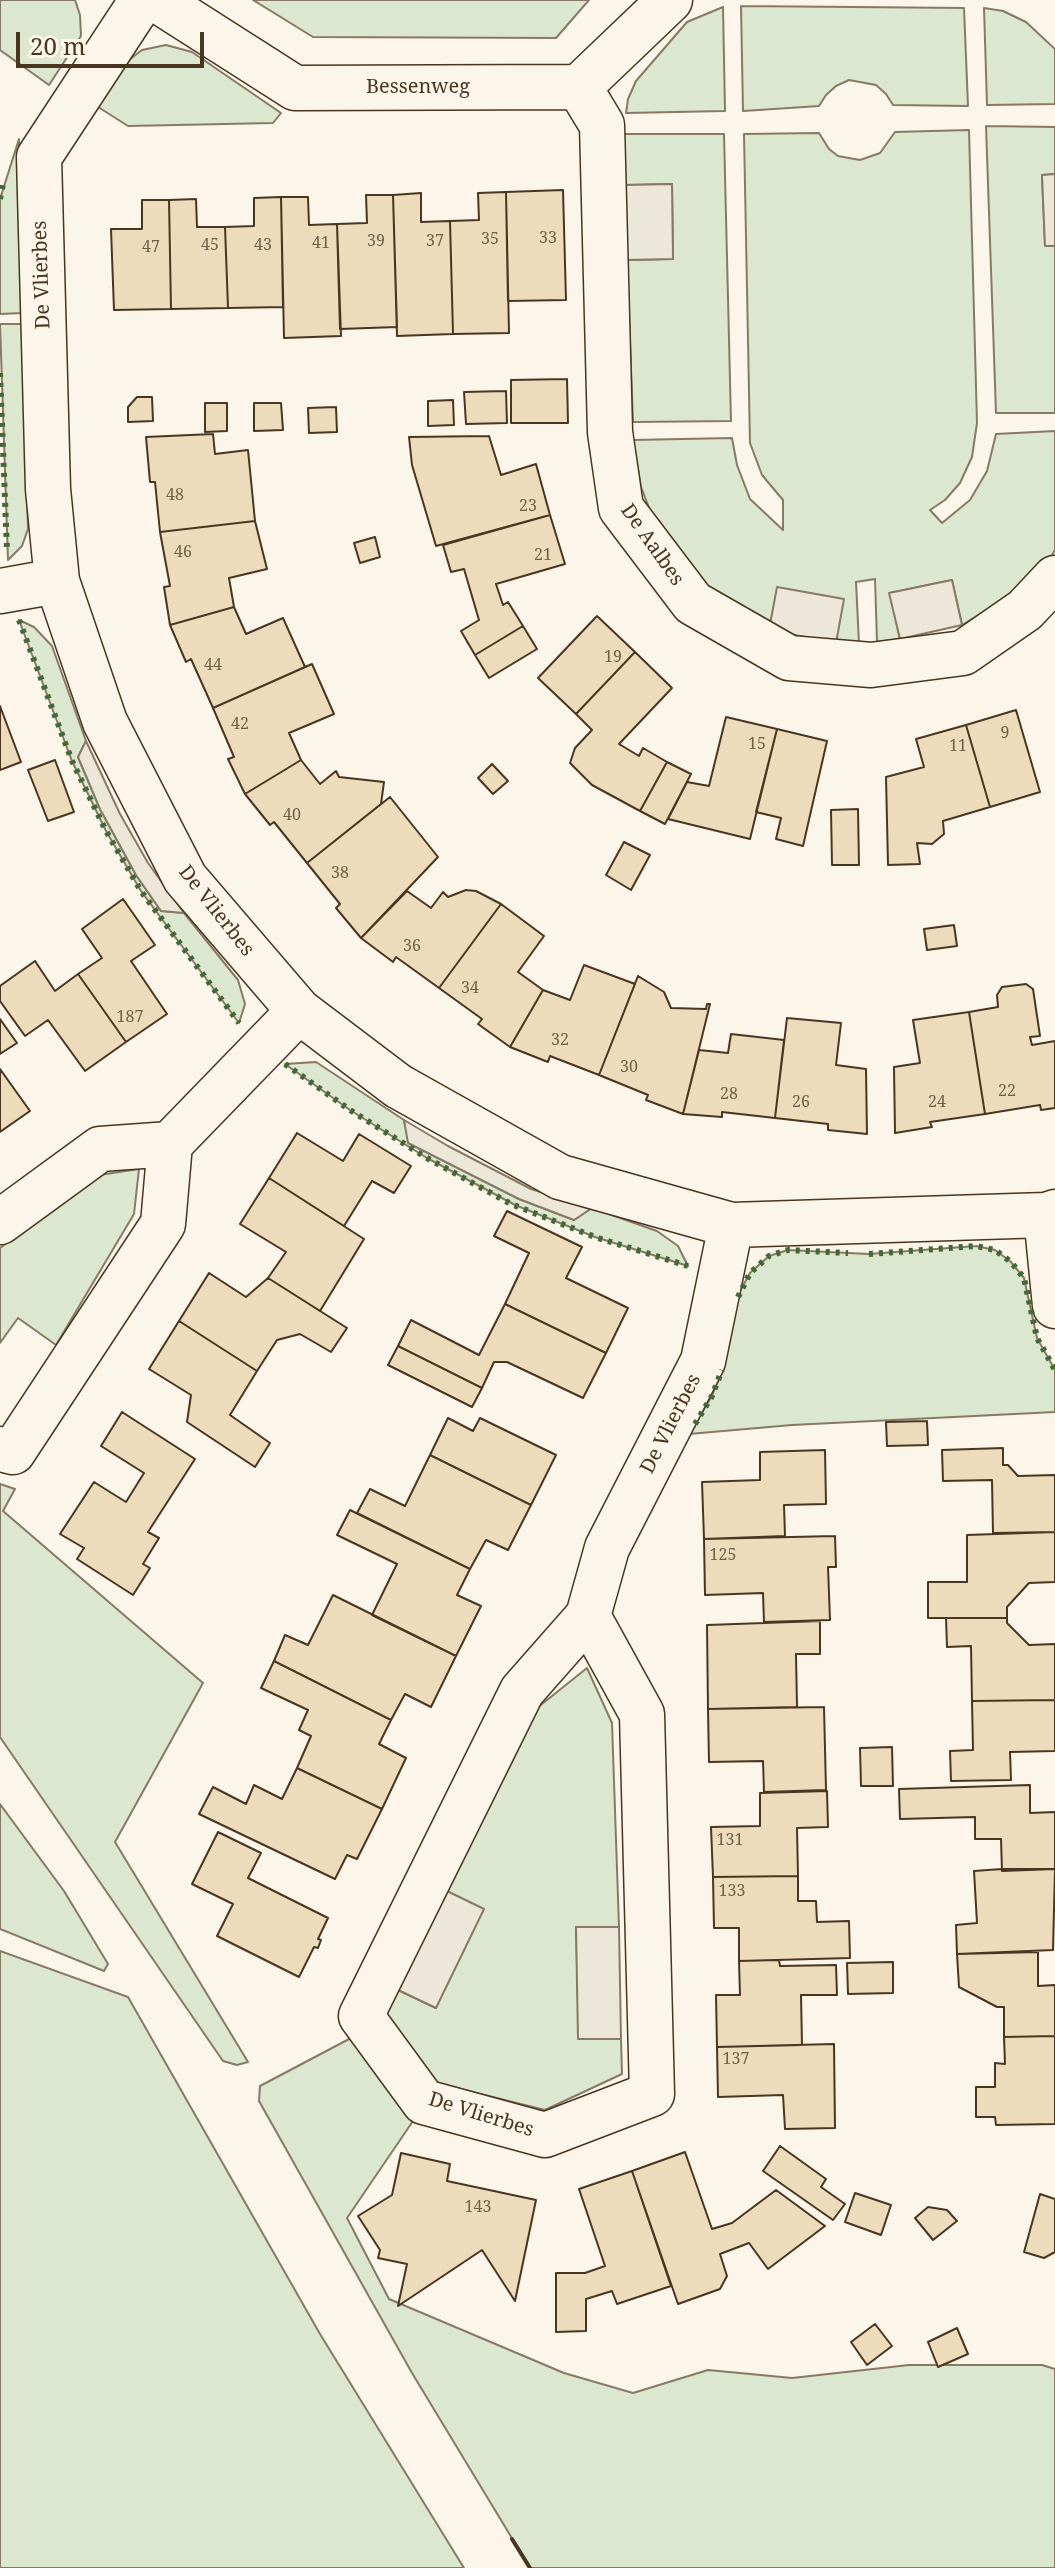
<!DOCTYPE html>
<style>
body{margin:0}
#map{position:relative;width:1055px;height:2568px;overflow:hidden;background:#fbf6e9;font-family:"Noto Serif",serif}
canvas{display:block}
.scale{position:absolute;left:16px;top:32px;width:188px;height:36px;box-sizing:border-box;border:4px solid #4a3520;border-top:0;padding-left:10px;font-size:24px;line-height:28px;white-space:nowrap;color:#4a3520;-webkit-text-stroke:6px #fbf6e9;paint-order:stroke}
</style>
<div id="map">
<canvas width="1055" height="2568"></canvas>
<div class="scale">20 m</div>
</div>
<script>
const ctx = document.querySelector('canvas').getContext('2d');
ctx.lineJoin = 'round';
function fillPath(path, color) {
  ctx.fillStyle = color;
  ctx.fill(path, 'evenodd');
}
function shape(rows) {
  const path = new Path2D();
  for (const r of rows) {
    path.moveTo(r[0], r[1]);
    for (let i = 2; i < r.length; i += 2) path.lineTo(r[i], r[i + 1]);
  }
  return path;
}
function strokePath(path, color, width, dash) {
  ctx.strokeStyle = color;
  ctx.lineWidth = width;
  ctx.lineCap = dash ? 'butt' : 'round';
  ctx.setLineDash(dash || []);
  ctx.stroke(path);
}
function label(font, color, halo, rows, align = 'center') {
  ctx.font = font + ' "Noto Serif",serif';
  ctx.lineWidth = 6;
  ctx.setLineDash([]);
  ctx.textBaseline = 'middle';
  ctx.strokeStyle = halo;
  ctx.fillStyle = color;
  for (const [text, x, y, turn = 0] of rows) {
    ctx.save();
    ctx.translate(x, y);
    ctx.rotate((+turn || 0) * Math.PI / 180);
    ctx.textAlign = isNaN(turn) ? turn : align;
    if (halo) ctx.strokeText(text, 0, 0);
    ctx.fillText(text, 0, 0);
    ctx.restore();
  }
}
const green = shape([
 [0,0,75,0,80,15,81,36,49,85,0,50,0,0],
 [253,0,589,0,556,38,313,37,253,0],
 [741,6,964,8,968,106,893,105,886,94,876,85,849,80,836,86,826,95,819,106,743,111,741,6],
 [723,7,725,111,626,113,628,99,636,81,687,22,723,7],
 [984,8,1003,11,1026,22,1055,49,1055,104,987,105,984,8],
 [166,45,192,52,281,113,273,123,128,126,95,105,121,66,142,50,166,45],
 [986,126,1055,127,1055,174,1042,175,1045,245,1055,246,1055,413,996,413,986,126],
 [969,130,977,423,972,457,960,483,945,500,930,510,942,523,970,500,987,471,996,434,1055,431,1055,550,1049,560,1015,593,962,625,952,580,890,593,900,639,877,642,875,579,856,582,859,643,836,643,778,587,769,630,723,605,658,531,641,487,633,440,732,438,737,465,750,499,783,530,783,500,762,475,750,443,744,134,819,133,829,149,838,156,860,160,880,153,895,132,969,130],
 [624,134,724,134,731,421,633,422,627,260,673,259,672,184,625,185,624,134],
 [19,139,22,313,0,314,0,199,19,139],
 [0,324,22,324,28,529,22,546,8,560,0,324],
 [19,620,34,627,52,646,86,741,78,757,100,809,136,875,161,911,184,913,238,980,245,1004,239,1023,141,891,106,831,72,761,19,620],
 [316,1062,404,1120,409,1143,519,1199,574,1220,592,1208,657,1231,678,1246,688,1266,595,1237,515,1205,427,1158,350,1110,285,1064,316,1062],
 [139,1169,134,1214,56,1345,18,1318,0,1343,0,1248,99,1175,139,1169],
 [976,1246,995,1250,1011,1262,1024,1278,1037,1338,1055,1370,1055,1412,792,1425,689,1434,712,1396,723,1368,740,1291,750,1273,769,1256,788,1250,869,1254,976,1246],
 [0,1484,15,1489,3,1511,203,1683,115,1842,248,2062,237,2065,223,2061,0,1737,0,1484],
 [587,1668,612,1723,619,1927,576,1927,579,2039,621,2039,622,2074,545,2110,428,2081,383,2016,396,1989,436,2008,445,1890,537,1708,587,1668],
 [0,1804,64,1891,108,1964,104,1971,0,1929,0,1804],
 [0,1951,128,1997,320,2334,464,2568,0,2568,0,1951],
 [351,2038,413,2121,347,2218,389,2299,564,2373,633,2393,708,2370,792,2378,909,2365,1042,2365,1055,2369,1055,2568,530,2568,412,2373,259,2101,260,2086,351,2038]
]);
fillPath(green, '#dce7d0');
strokePath(green, '#887966', 2);
const parking = shape([
 [1055,174,1055,246,1045,246,1042,175,1055,174],
 [672,184,673,259,627,260,625,185,672,184],
 [952,580,962,625,900,639,889,593,952,580],
 [777,587,844,599,836,643,769,630,777,587],
 [86,741,120,814,148,863,184,913,161,911,136,875,100,809,78,757,86,741],
 [404,1120,448,1146,531,1189,592,1208,574,1220,519,1199,408,1143,404,1120],
 [445,1890,484,1909,436,2008,396,1989,445,1890],
 [576,1927,619,1927,621,2039,578,2039,576,1927]
]);
fillPath(parking, '#ede7d9');
strokePath(parking, '#887966', 2);
const building = shape([
 [563,190,566,300,508,301,506,192,563,190],
 [506,192,509,333,453,334,450,221,479,220,478,193,506,192],
 [421,193,421,222,450,221,453,334,397,336,393,195,421,193],
 [366,195,393,195,397,327,340,329,337,224,367,223,366,195],
 [281,197,283,307,228,308,225,227,254,226,254,198,281,197],
 [281,197,308,197,309,225,337,224,341,336,284,338,281,197],
 [196,199,197,227,225,227,228,308,171,309,169,200,196,199],
 [142,200,169,200,171,309,114,310,111,229,142,229,142,200],
 [567,379,568,423,511,423,511,380,567,379],
 [506,391,507,423,466,424,464,392,506,391],
 [137,397,152,397,153,421,128,422,128,407,137,397],
 [453,400,454,425,428,426,428,401,453,400],
 [205,403,227,403,227,431,205,432,205,403],
 [254,403,281,403,283,430,254,431,254,403],
 [336,407,337,432,309,433,308,408,336,407],
 [213,434,215,454,248,450,255,521,160,532,155,482,150,482,146,437,213,434],
 [489,436,501,475,536,464,550,515,436,546,412,465,409,437,489,436],
 [550,515,565,564,496,584,503,605,508,602,523,626,475,655,461,631,479,620,464,569,451,572,443,545,550,515],
 [255,521,267,569,229,578,234,607,170,625,164,587,170,586,160,532,255,521],
 [375,537,380,557,360,563,354,543,375,537],
 [234,607,246,634,283,618,305,667,213,708,191,659,186,662,170,625,234,607],
 [597,616,635,652,576,714,538,678,597,616],
 [523,626,537,649,489,678,475,655,523,626],
 [635,652,672,688,619,744,639,756,643,748,667,762,640,811,592,785,570,763,575,748,592,730,576,714,635,652],
 [312,664,334,714,289,733,301,760,245,794,228,759,234,757,213,708,312,664],
 [0,706,21,762,0,770,0,706],
 [1016,710,1040,792,990,807,966,725,1016,710],
 [726,717,777,729,750,839,668,819,687,782,709,786,726,717],
 [966,725,990,807,943,821,944,834,932,844,917,843,920,864,888,865,886,777,924,767,916,739,966,725],
 [777,729,827,741,803,846,776,839,781,818,756,812,777,729],
 [55,760,74,812,48,821,28,770,55,760],
 [301,760,320,784,336,771,339,777,384,782,381,804,307,863,274,822,270,825,245,794,301,760],
 [667,762,691,774,665,824,640,811,667,762],
 [492,764,508,781,493,794,478,778,492,764],
 [390,797,438,857,361,938,336,908,340,904,307,863,390,797],
 [858,809,859,865,832,865,831,810,858,809],
 [624,842,650,855,631,890,606,875,624,842],
 [466,890,476,891,501,904,439,988,396,957,393,962,361,938,407,891,431,908,443,892,448,897,466,890],
 [123,899,155,945,131,961,167,1014,126,1042,78,974,102,958,82,929,123,899],
 [501,904,544,936,518,972,543,990,510,1047,478,1024,482,1019,439,988,501,904],
 [954,925,957,946,927,950,924,929,954,925],
 [35,961,55,991,78,974,126,1042,85,1071,48,1020,25,1036,0,1001,0,986,35,961],
 [584,965,635,984,599,1075,550,1056,548,1062,510,1047,543,990,570,1000,584,965],
 [638,976,664,992,671,1008,706,1009,707,1004,710,1004,683,1114,646,1100,648,1095,599,1075,638,976],
 [1026,984,1033,989,1040,1036,1030,1037,1032,1045,1055,1041,1055,1108,1041,1110,1040,1105,985,1114,969,1012,998,1007,997,995,1002,987,1026,984],
 [969,1012,985,1114,930,1122,932,1127,895,1133,894,1067,920,1063,913,1020,969,1012],
 [787,1018,841,1023,836,1065,866,1069,867,1134,828,1130,828,1124,775,1118,787,1018],
 [0,1019,17,1043,0,1054,0,1019],
 [731,1034,784,1040,775,1118,722,1112,722,1117,683,1114,699,1050,728,1053,731,1034],
 [0,1069,30,1111,0,1132,0,1069],
 [297,1133,343,1161,359,1134,411,1166,394,1193,372,1181,344,1226,269,1178,297,1133],
 [269,1178,364,1239,320,1311,268,1278,286,1252,240,1224,269,1178],
 [507,1211,582,1247,566,1278,628,1308,606,1353,505,1304,529,1253,494,1236,507,1211],
 [209,1273,246,1297,268,1278,347,1328,331,1352,300,1334,277,1340,257,1371,179,1321,209,1273],
 [505,1304,606,1353,583,1398,507,1362,494,1362,482,1388,398,1346,411,1320,479,1355,505,1304],
 [179,1321,257,1371,230,1415,270,1443,255,1467,187,1422,191,1395,149,1369,179,1321],
 [398,1346,482,1388,472,1407,388,1365,398,1346],
 [122,1412,195,1459,148,1532,159,1538,143,1564,150,1568,133,1595,77,1559,84,1548,60,1534,94,1482,126,1502,144,1473,101,1446,122,1412],
 [448,1418,473,1431,480,1418,556,1455,531,1505,430,1455,448,1418],
 [927,1421,928,1445,887,1446,886,1422,927,1421],
 [1003,1448,1003,1465,1008,1465,1018,1476,1055,1475,1055,1532,993,1533,992,1480,943,1481,942,1450,1003,1448],
 [825,1450,826,1504,784,1505,785,1536,704,1539,702,1482,760,1480,760,1452,825,1450],
 [430,1455,531,1505,508,1550,486,1540,470,1569,357,1513,370,1489,405,1506,430,1455],
 [350,1510,470,1569,457,1595,481,1606,456,1656,372,1615,397,1564,337,1535,350,1510],
 [1055,1532,1055,1582,1029,1583,1007,1607,1007,1618,928,1618,928,1582,967,1582,967,1535,1055,1532],
 [835,1536,836,1567,828,1567,830,1620,764,1622,763,1593,705,1595,704,1539,835,1536],
 [333,1595,456,1656,431,1707,405,1694,391,1720,274,1661,285,1635,308,1645,333,1595],
 [946,1618,1007,1618,1007,1623,1029,1645,1055,1644,1055,1700,972,1701,971,1646,947,1647,946,1618],
 [820,1621,820,1654,796,1654,797,1707,708,1709,707,1625,820,1621],
 [274,1661,391,1720,379,1744,406,1758,382,1809,297,1768,311,1736,299,1730,308,1710,261,1688,274,1661],
 [1055,1700,1055,1751,1010,1752,1011,1780,951,1781,950,1751,973,1750,972,1701,1055,1700],
 [824,1707,826,1790,764,1792,763,1761,709,1762,708,1709,824,1707],
 [892,1747,893,1786,861,1786,860,1748,892,1747],
 [297,1768,382,1809,357,1859,347,1855,335,1879,199,1814,213,1787,246,1804,254,1785,282,1799,297,1768],
 [1030,1785,1030,1813,1055,1812,1055,1869,1002,1871,1001,1839,975,1839,975,1817,900,1819,899,1789,1030,1785],
 [827,1791,828,1827,797,1828,798,1876,713,1877,711,1827,760,1826,760,1793,827,1791],
 [218,1832,261,1853,248,1878,328,1918,318,1939,321,1940,318,1948,314,1947,299,1977,217,1936,233,1904,192,1884,218,1832],
 [1002,1869,1055,1869,1053,1950,957,1954,956,1925,977,1923,974,1871,1002,1869],
 [798,1876,798,1901,816,1901,817,1922,849,1921,850,1958,739,1961,739,1928,714,1928,713,1877,798,1876],
 [1038,1952,1038,1986,1055,1985,1055,2036,1004,2037,1004,2007,997,2007,959,1987,957,1954,1038,1952],
 [779,1960,780,1966,836,1965,837,1995,801,1995,802,2045,717,2047,716,1995,740,1995,739,1961,779,1960],
 [893,1962,893,1993,848,1994,847,1963,893,1962],
 [1055,2036,1055,2124,996,2125,995,2117,976,2117,976,2087,995,2087,995,2063,1005,2064,1004,2037,1055,2036],
 [834,2044,835,2128,785,2129,783,2095,718,2097,717,2047,834,2044],
 [780,2146,826,2179,821,2187,845,2204,833,2220,763,2171,780,2146],
 [685,2152,712,2229,732,2223,776,2190,825,2226,768,2269,749,2243,720,2254,727,2276,720,2289,678,2304,632,2171,685,2152],
 [401,2153,450,2164,447,2181,536,2200,515,2301,482,2250,398,2306,407,2264,378,2258,380,2250,358,2216,392,2195,401,2153],
 [632,2171,671,2286,617,2304,612,2291,586,2299,586,2331,556,2332,556,2273,585,2273,605,2266,579,2189,632,2171],
 [855,2193,891,2205,881,2235,845,2222,855,2193],
 [1040,2194,1055,2199,1055,2252,1044,2258,1024,2252,1040,2194],
 [928,2207,947,2210,957,2221,933,2240,915,2218,928,2207],
 [875,2324,892,2346,867,2365,851,2342,875,2324],
 [957,2328,968,2354,938,2367,928,2342,957,2328]
]);
fillPath(building, '#ecdcbc');
strokePath(building, '#4a3520', 2);
const minor = shape([
 [142,0,39,157,48,489,57,581,105,722,185,878,299,1011,398,1086,560,1177,731,1225,1046,1215,1055,1212],
 [157,0,295,88,579,87,670,0],
 [579,87,602,125,610,432,621,508,693,603,789,658,871,665,963,653,1025,610,1055,578],
 [0,591,57,581],
 [1046,1215,1055,1306],
 [0,1222,100,1149,170,1144],
 [0,1449,13,1452,163,1224,170,1144,299,1011],
 [588,1616,642,1714,652,2094,545,2135,424,2102,361,2016,522,1691,588,1616],
 [588,1616,607,1548,703,1361,731,1225]
]);
strokePath(minor, '#4a3520', 47);
strokePath(minor, '#fbf6e9', 44);
strokePath(shape([
 [0,199,3,184],
 [0,373,7,550],
 [19,620,72,761,106,831,141,891,239,1023],
 [285,1064,350,1110,427,1158,511,1204,595,1237,688,1266],
 [869,1254,976,1246,995,1250,1011,1262,1024,1278,1037,1338,1055,1370],
 [738,1297,750,1273,769,1256,788,1250,848,1253],
 [695,1424,712,1396,722,1370]
]), '#436837', 6, [4, 6]);
strokePath(shape([
 [512,2539,530,2568]
]), '#4a3520', 4);
label('16px', '#725f47', null, [
 ["33",548,238],
 ["35",490,239],
 ["39",376,241],
 ["37",435,241],
 ["41",321,243],
 ["45",210,245],
 ["43",263,245],
 ["47",151,247],
 ["48",175,495],
 ["23",528,506],
 ["46",183,552],
 ["21",543,555],
 ["19",613,657],
 ["44",213,665],
 ["42",240,724],
 ["9",1005,733],
 ["15",757,744],
 ["11",958,746],
 ["40",292,815],
 ["38",340,873],
 ["36",412,946],
 ["34",470,988],
 ["187",130,1017],
 ["32",560,1040],
 ["30",629,1067],
 ["22",1007,1091],
 ["28",729,1094],
 ["26",801,1102],
 ["24",937,1102],
 ["125",723,1555],
 ["131",730,1840],
 ["133",732,1891],
 ["137",736,2059],
 ["143",478,2207]
]);
label('20px', '#4a3520', '#fbf6e9', [
 ["Bessenweg",418,87],
 ["De Vlierbes",42,275,-92],
 ["De Aalbes",652,545,55],
 ["De Vlierbes",216,911,52],
 ["De Vlierbes",671,1424,-63],
 ["De Vlierbes",481,2115,17]
]);
</script>
